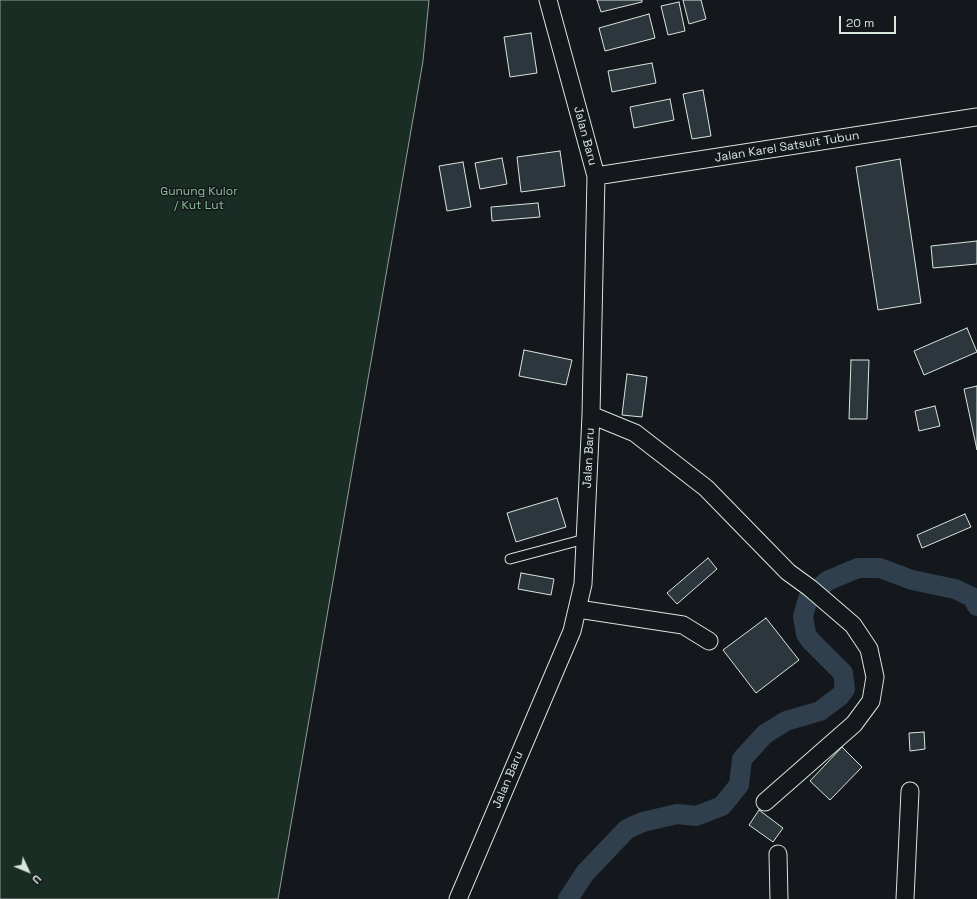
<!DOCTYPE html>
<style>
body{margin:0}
#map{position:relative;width:977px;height:899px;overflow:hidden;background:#14181c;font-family:"Space Grotesk",sans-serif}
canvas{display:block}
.north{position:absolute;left:8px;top:851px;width:40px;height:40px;-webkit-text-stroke:3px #14181c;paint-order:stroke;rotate:134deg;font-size:11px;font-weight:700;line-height:16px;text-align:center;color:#d8e6dc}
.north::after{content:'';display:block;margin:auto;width:14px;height:18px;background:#d8e6dc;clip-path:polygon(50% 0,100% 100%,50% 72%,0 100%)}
.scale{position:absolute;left:839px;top:16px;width:57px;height:18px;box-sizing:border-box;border:2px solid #d8e6dc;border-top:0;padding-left:5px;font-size:12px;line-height:14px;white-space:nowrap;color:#d8e6dc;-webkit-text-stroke:3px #14181c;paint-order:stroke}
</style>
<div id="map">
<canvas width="977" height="899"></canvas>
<div class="north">U</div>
<div class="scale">20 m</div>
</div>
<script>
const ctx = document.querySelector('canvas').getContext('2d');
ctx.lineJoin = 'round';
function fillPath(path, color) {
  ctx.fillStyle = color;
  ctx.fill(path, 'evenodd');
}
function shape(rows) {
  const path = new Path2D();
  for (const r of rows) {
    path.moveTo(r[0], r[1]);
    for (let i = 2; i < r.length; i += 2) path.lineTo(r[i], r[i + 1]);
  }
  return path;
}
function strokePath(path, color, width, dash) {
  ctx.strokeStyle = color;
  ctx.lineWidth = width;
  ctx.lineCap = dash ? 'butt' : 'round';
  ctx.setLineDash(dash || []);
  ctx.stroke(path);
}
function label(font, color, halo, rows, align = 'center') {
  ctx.font = font + ' "Space Grotesk",sans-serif';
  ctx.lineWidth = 3;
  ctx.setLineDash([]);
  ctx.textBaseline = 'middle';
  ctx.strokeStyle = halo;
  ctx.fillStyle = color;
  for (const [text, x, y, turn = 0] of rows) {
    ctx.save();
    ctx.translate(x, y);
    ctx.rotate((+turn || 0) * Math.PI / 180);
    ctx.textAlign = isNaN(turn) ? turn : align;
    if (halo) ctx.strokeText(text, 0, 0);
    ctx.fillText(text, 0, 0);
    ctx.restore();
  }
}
const green = shape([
 [0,0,429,0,423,61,278,899,0,899,0,0]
]);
fillPath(green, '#1a2d24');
strokePath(green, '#939e99', 1);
strokePath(shape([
 [568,899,585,873,627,829,643,822,677,814,696,816,722,806,739,785,742,759,765,734,786,721,820,711,840,696,845,689,843,673,811,641,806,634,803,616,808,599,827,581,858,568,880,568,912,580,955,589,972,597,977,606]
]), '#2f3f4d', 20);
const building = shape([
 [597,0,642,0,642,2,601,12,597,0],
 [683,0,701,0,706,19,689,24,683,0],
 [679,2,685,31,668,35,661,6,679,2],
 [649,14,655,38,605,51,599,28,649,14],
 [531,33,537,73,510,77,504,37,531,33],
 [652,63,656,83,612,92,608,71,652,63],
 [703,90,711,136,692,139,683,94,703,90],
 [670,99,674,120,634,128,630,107,670,99],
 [560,151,565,186,521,192,517,157,560,151],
 [502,158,507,184,480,189,475,163,502,158],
 [900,159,921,303,878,310,856,167,900,159],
 [463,162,471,207,447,211,439,166,463,162],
 [538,203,540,217,492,221,491,207,538,203],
 [977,241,977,264,933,268,931,246,977,241],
 [967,328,977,352,924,375,914,351,967,328],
 [524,350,572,360,566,385,519,376,524,350],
 [851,360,869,360,867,419,849,419,851,360],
 [627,374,647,377,642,417,622,415,627,374],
 [977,386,977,450,964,389,977,386],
 [935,406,940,426,919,431,915,411,935,406],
 [557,498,566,527,516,542,507,513,557,498],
 [965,514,971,527,922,548,917,535,965,514],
 [708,558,717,569,677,604,667,593,708,558],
 [521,573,554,579,551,595,518,589,521,573],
 [766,618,799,660,756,693,723,650,766,618],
 [924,732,925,749,910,751,909,733,924,732],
 [842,747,862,767,830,800,810,781,842,747],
 [759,810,783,828,773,842,749,825,759,810]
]);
fillPath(building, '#2c363c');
strokePath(building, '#d8e6dc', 1);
const service = shape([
 [510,559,585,539]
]);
const minor = shape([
 [596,176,977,117],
 [591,415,635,433,706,488,788,572,810,588,853,625,869,649,875,677,871,701,854,724,765,802],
 [578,609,683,625,709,641],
 [778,854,779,899],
 [458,899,572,631,583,584,591,415,596,176,548,0],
 [905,899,910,791]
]);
strokePath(service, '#d8e6dc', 11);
strokePath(minor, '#d8e6dc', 19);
strokePath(service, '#14181c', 9);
strokePath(minor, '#14181c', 17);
label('12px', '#d8e6dc', '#14181c', [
 ["Jalan Baru",585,136,75],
 ["Jalan Karel Satsuit Tubun",787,147,-9],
 ["Jalan Baru",589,458,-87],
 ["Jalan Baru",508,780,-67]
]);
label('12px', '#8ac095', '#14181c', [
 ["Gunung Kulor",199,192],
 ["/ Kut Lut",199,206]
]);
</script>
